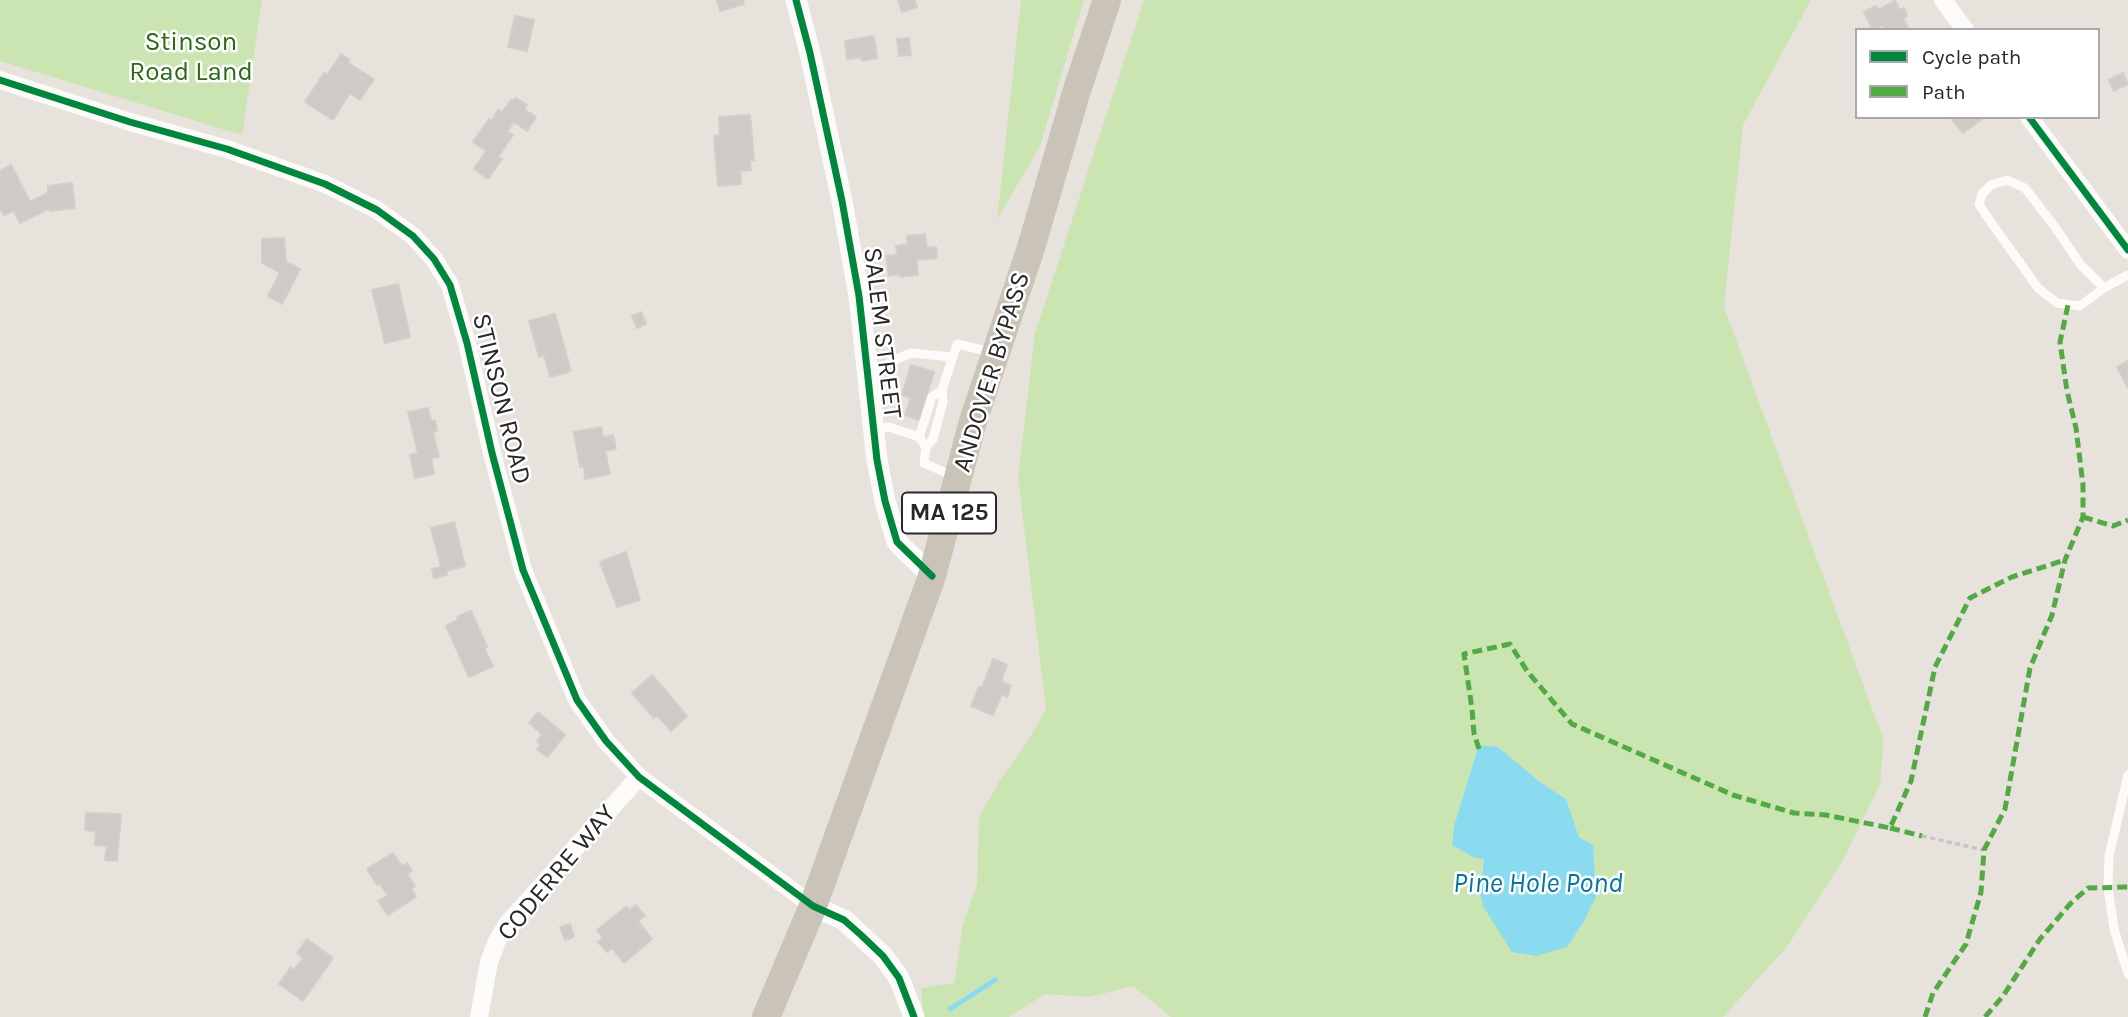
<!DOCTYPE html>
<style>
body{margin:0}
#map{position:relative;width:2128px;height:1017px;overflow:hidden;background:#e8e2dc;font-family:Karla,sans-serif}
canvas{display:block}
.legend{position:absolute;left:1855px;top:28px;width:245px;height:91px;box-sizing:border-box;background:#fff;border:2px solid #a9a9a9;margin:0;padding:9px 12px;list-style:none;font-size:21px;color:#282828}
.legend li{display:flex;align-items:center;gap:14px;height:35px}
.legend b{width:35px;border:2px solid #a9a9a9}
</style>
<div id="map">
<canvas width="2128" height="1017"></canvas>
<ul class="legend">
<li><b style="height:9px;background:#00873e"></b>Cycle path</li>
<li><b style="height:9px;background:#53aa44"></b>Path</li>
</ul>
</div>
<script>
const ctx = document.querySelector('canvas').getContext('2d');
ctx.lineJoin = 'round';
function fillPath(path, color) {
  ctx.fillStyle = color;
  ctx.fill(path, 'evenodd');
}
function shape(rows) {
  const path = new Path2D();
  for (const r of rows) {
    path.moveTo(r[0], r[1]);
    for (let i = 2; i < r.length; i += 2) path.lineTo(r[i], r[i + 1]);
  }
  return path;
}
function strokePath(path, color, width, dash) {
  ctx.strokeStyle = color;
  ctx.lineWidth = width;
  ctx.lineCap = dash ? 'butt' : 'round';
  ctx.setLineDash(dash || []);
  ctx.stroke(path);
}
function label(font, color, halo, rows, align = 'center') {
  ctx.font = font + ' Karla,sans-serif';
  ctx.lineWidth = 5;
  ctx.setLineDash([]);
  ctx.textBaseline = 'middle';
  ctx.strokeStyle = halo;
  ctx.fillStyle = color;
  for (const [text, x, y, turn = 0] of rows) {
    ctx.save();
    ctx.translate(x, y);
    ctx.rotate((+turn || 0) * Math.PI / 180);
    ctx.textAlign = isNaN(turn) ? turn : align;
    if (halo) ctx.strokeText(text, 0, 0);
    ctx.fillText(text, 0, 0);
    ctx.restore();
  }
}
fillPath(shape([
 [0,0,262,0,242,135,0,61],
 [1021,0,1084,0,1040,146,997,220],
 [1144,0,1811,0,1743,125,1724,307,1884,741,1880,785,1842,862,1786,948,1723,1017,1171,1017,1133,986,1090,997,1045,994,1009,1017,923,1017,921,988,954,983,963,924,977,884,979,817,1000,780,1029,739,1046,709,1018,478,1035,333],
 [1498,747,1540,782,1566,799,1579,837,1593,845,1595,876,1600,889,1583,923,1567,947,1496,925,1483,906,1481,876,1485,859,1454,826,1466,791]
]), '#cbe5b2');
fillPath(shape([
 [1479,745,1498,747,1540,782,1566,799,1579,837,1593,845,1595,876,1600,889,1583,923,1567,947,1536,956,1512,952,1483,906,1480,894,1484,859,1473,857,1452,845,1454,826]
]), '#8adbef');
strokePath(shape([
 [950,1009,995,980]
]), '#8adbef', 5);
const building = shape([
 [717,0,743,0,744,4,720,11,717,0],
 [903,0,914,0,917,7,902,12,898,1,903,0],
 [1895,1,1900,10,1904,8,1907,16,1903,18,1909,30,1885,30,1883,25,1873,30,1864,12,1876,6,1878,10,1895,1],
 [515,16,534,20,527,51,508,47,515,16],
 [874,36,877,58,862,61,861,57,847,59,845,41,874,36],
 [909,38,911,55,899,56,897,39,909,38],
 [341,54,350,60,348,63,374,79,360,100,350,93,333,120,305,102,324,73,327,75,341,54],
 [2123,73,2128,84,2114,91,2109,80,2123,73],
 [516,98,527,105,524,109,536,117,527,131,514,122,507,132,513,135,498,157,502,159,488,179,474,169,486,151,473,142,489,119,492,120,498,110,502,112,511,100,513,101,516,98],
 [750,115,754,160,750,160,751,170,740,171,741,184,718,186,714,136,720,135,719,117,750,115],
 [1950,117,1980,117,1982,119,1963,133,1950,117],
 [11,165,30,202,48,193,48,186,72,183,75,208,50,211,50,208,20,223,14,211,4,215,0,208,0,171,11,165],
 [925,234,927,248,936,247,937,258,916,260,918,275,900,277,900,274,889,276,886,256,897,255,896,246,908,244,907,236,925,234],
 [284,238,286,262,300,269,282,304,268,296,280,273,262,263,262,239,284,238],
 [398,284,410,337,385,343,372,290,398,284],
 [641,312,646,324,637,328,632,316,641,312],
 [555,314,571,371,550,377,544,355,539,357,529,321,555,314],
 [2128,361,2128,388,2117,367,2128,361],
 [911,365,934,372,919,420,905,415,911,398,902,395,911,365],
 [428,408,431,421,435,421,437,431,433,432,439,457,431,458,434,474,415,478,410,455,418,453,408,412,428,408],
 [601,427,603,437,613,435,616,449,605,451,610,474,585,479,584,466,580,467,574,432,601,427],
 [454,522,465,566,446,571,447,575,434,578,432,569,441,567,431,528,454,522],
 [626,552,640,600,617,607,600,562,626,552],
 [471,611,487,647,484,648,493,666,469,677,446,626,458,620,457,617,471,611],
 [993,659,1007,665,1001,681,1011,686,1007,697,1002,694,993,715,971,706,979,687,982,688,993,659],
 [652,675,687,716,671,731,657,715,654,718,632,693,652,675],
 [538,712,565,735,547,757,537,749,541,744,537,741,542,734,529,723,538,712],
 [86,813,121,814,117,861,105,860,107,846,95,845,96,831,85,830,86,813],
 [393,853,402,866,407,863,412,871,407,874,415,886,411,889,416,897,388,915,378,901,388,895,380,884,377,885,367,869,393,853],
 [636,905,645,916,638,921,652,939,624,963,612,948,607,952,598,942,603,938,597,930,626,907,629,910,636,905],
 [570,924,574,937,565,940,560,927,570,924],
 [307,939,333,958,303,1001,279,984,291,967,294,970,303,958,297,953,307,939]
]);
fillPath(building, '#cecac6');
strokePath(building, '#d2cec9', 2);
strokePath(shape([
 [1922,836,1984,850]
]), '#c6c5c4', 3.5, [5, 3.5]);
strokePath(shape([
 [2104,288,2080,264,2055,227,2025,188,2007,180,1991,185,1982,194,1979,204,1988,218,2038,288,2057,303,2080,306,2104,288,2128,275],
 [869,376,894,360,911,353,952,357],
 [875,428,889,427,919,437],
 [926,447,919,437,932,397,942,390],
 [953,476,924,463,926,447,933,439,943,402,942,390,957,344,991,352],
 [2128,775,2109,856,2108,888,2114,929,2128,974]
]), '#fcfbfa', 9);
strokePath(shape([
 [1943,0,1965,30],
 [0,80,130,122,227,149,325,184,377,210,413,236,434,259,450,285,467,343,492,453,523,570,577,700,606,741,639,777,813,906],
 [2029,117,2128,250],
 [479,1017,489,962,497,941,507,924,639,777]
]), '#fcfbfa', 18);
strokePath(shape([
 [796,0,810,53,842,201,859,296,877,460,885,501,897,542,932,576],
 [813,906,844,920,883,956,899,978,914,1017]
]), '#fcfbfa', 21);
strokePath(shape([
 [766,1017,813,906,932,576,973,421,1030,251,1077,90,1107,0]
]), '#cac3b7', 28);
strokePath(shape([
 [2083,517,2113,526,2128,520],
 [1479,749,1474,733,1472,709,1464,654,1510,644,1527,671,1572,724,1733,795,1794,813,1826,815,1890,828,1911,781,1935,667,1970,598,2012,577,2065,560],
 [1890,828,1922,836],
 [1925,1017,1933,993,1966,944,1981,892,1984,850,2005,809,2030,668,2052,615,2065,560,2083,517,2083,485,2076,428,2067,391,2060,342,2068,305],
 [1985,1017,2003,996,2040,939,2071,903,2088,888,2128,887]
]), '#53aa44', 5, [10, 5]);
strokePath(shape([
 [796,0,810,53,842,201,859,296,877,460,885,501,897,542,932,576],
 [0,80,130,122,227,149,325,184,377,210,413,236,434,259,450,285,467,343,492,453,523,570,577,700,606,741,639,777,813,906,844,920,861,935,883,956,899,978,914,1017],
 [2029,117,2128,250]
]), '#00873e', 7);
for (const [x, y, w] of [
 [949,513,94]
]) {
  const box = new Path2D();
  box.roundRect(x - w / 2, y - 20.5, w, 41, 5);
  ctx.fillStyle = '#fff';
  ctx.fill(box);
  strokePath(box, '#282828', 2);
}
label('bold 24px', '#282828', null, [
 ["MA 125",949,513]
]);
label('26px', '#2b6914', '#fff', [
 ["Stinson",191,43],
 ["Road Land",191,73]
]);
label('26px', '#282828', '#fff', [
 ["SALEM STREET",882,333,83],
 ["ANDOVER BYPASS",992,372,-73],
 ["STINSON ROAD",501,399,76],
 ["CODERRE WAY",557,873,-50]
]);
label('italic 28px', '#0474a0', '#fff', [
 ["Pine Hole Pond",1538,884]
]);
</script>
